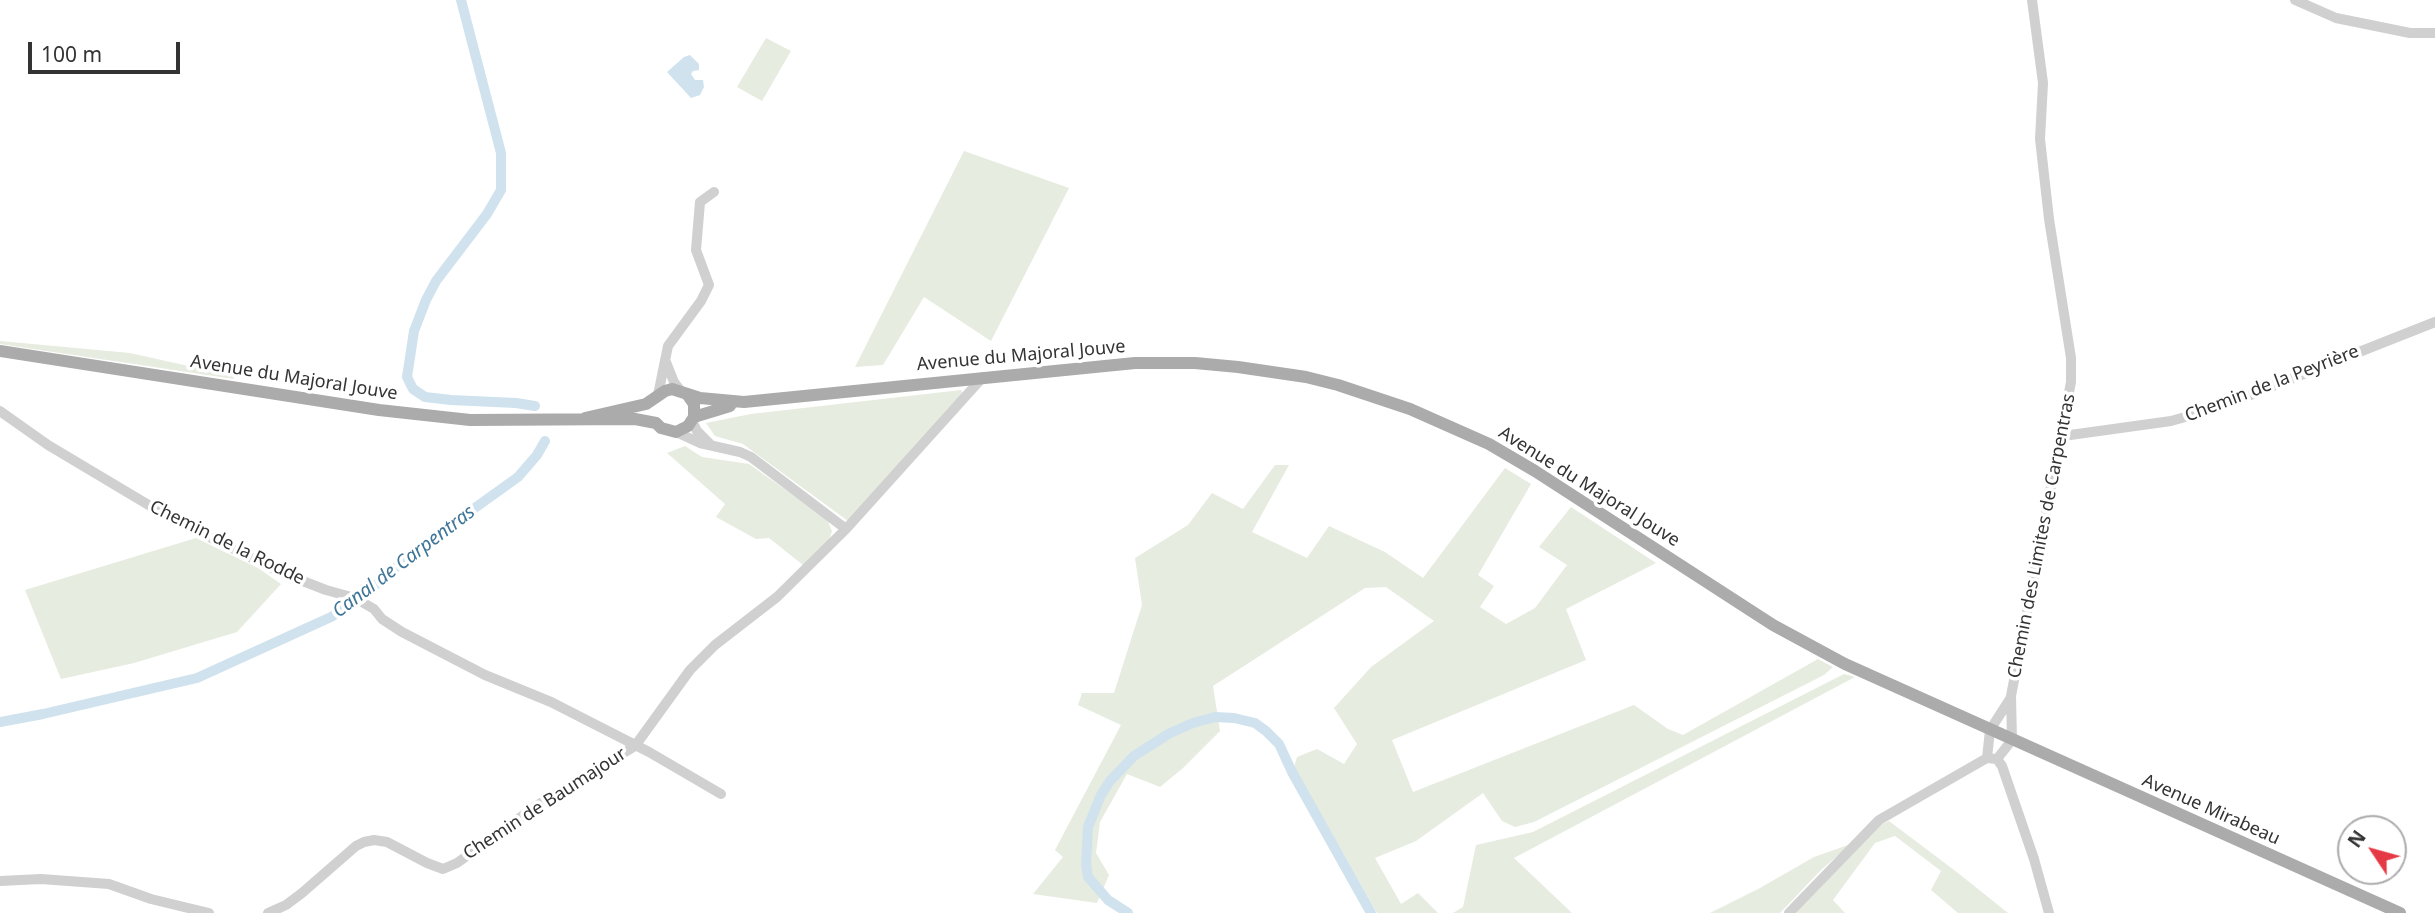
<!DOCTYPE html>
<meta charset="utf-8">
<style>
body{margin:0}
#map{position:relative;width:2435px;height:913px;overflow:hidden;background:#fff;font-family:"Noto Sans",sans-serif}
canvas{display:block}
.north{position:absolute;left:2337px;top:815px;width:70px;height:70px;box-sizing:border-box;background:#fff;border:2px solid #adadad;border-radius:50%;rotate:306deg;font-size:19px;font-weight:700;line-height:28px;text-align:center;color:#333}
.north::after{content:'';display:block;margin:auto;width:24px;height:32px;background:#e63946;clip-path:polygon(50% 0,100% 100%,50% 72%,0 100%)}
.scale{position:absolute;left:28px;top:42px;width:152px;height:32px;box-sizing:border-box;border:4px solid #333;border-top:0;padding-left:9px;font-size:21px;line-height:24px;white-space:nowrap;color:#333;-webkit-text-stroke:5px #fff;paint-order:stroke}
</style>
<div id="map">
<canvas width="2435" height="913"></canvas>
<div class="north">N</div>
<div class="scale">100 m</div>
</div>
<script>
const ctx = document.querySelector('canvas').getContext('2d');
ctx.lineJoin = 'round';
function fillPath(path, color) {
  ctx.fillStyle = color;
  ctx.fill(path, 'evenodd');
}
function shape(rows) {
  const path = new Path2D();
  for (const r of rows) {
    path.moveTo(r[0], r[1]);
    for (let i = 2; i < r.length; i += 2) path.lineTo(r[i], r[i + 1]);
  }
  return path;
}
function strokePath(path, color, width, dash) {
  ctx.strokeStyle = color;
  ctx.lineWidth = width;
  ctx.lineCap = dash ? 'butt' : 'round';
  ctx.setLineDash(dash || []);
  ctx.stroke(path);
}
function label(font, color, halo, rows, align = 'center') {
  ctx.font = font + ' "Noto Sans",sans-serif';
  ctx.lineWidth = 7;
  ctx.setLineDash([]);
  ctx.textBaseline = 'middle';
  ctx.strokeStyle = halo;
  ctx.fillStyle = color;
  for (const [text, x, y, turn = 0] of rows) {
    ctx.save();
    ctx.translate(x, y);
    ctx.rotate((+turn || 0) * Math.PI / 180);
    ctx.textAlign = isNaN(turn) ? turn : align;
    if (halo) ctx.strokeText(text, 0, 0);
    ctx.fillText(text, 0, 0);
    ctx.restore();
  }
}
fillPath(shape([
 [766,38,791,51,762,101,737,87],
 [964,151,1069,188,991,341,924,297,883,365,855,367],
 [0,341,130,353,233,376,234,379,0,344],
 [961,390,964,395,848,521,743,444,715,436,706,423,751,414],
 [685,446,702,457,749,464,827,519,832,531,829,541,803,565,769,538,756,539,716,517,725,504,667,453],
 [1275,465,1289,465,1252,532,1307,558,1329,526,1385,552,1423,578,1505,468,1531,484,1478,575,1494,586,1480,607,1506,624,1535,608,1567,565,1539,547,1571,507,1656,563,1566,609,1586,660,1392,740,1413,792,1634,705,1668,729,1683,735,1818,659,1833,667,1824,675,1534,822,1515,827,1502,821,1483,793,1416,841,1375,858,1401,904,1418,893,1438,913,1377,913,1294,767,1297,757,1317,749,1344,764,1357,744,1334,708,1371,667,1434,621,1386,587,1365,588,1213,686,1220,731,1183,768,1160,787,1127,774,1100,822,1096,853,1109,875,1097,903,1033,894,1063,857,1055,850,1121,725,1078,705,1082,693,1114,693,1142,605,1135,558,1188,525,1212,493,1243,509],
 [196,538,258,568,281,584,237,632,134,663,61,679,25,590],
 [1844,674,1855,677,1514,858,1572,913,1453,913,1463,907,1476,845,1533,832],
 [1889,821,1958,873,2008,913,1958,913,1931,890,1941,871,1895,836,1875,843,1833,900,1845,913,1796,913,1880,825],
 [1851,844,1821,870,1780,913,1710,913,1760,888,1814,857]
]), '#e6ecdf');
fillPath(shape([
 [690,55,699,64,699,70,693,71,691,74,695,80,703,80,704,87,700,95,691,98,667,72,684,57]
]), '#cfe2ee');
strokePath(shape([
 [461,0,501,153,501,190,487,214,436,281,426,300,414,331,407,377,413,389,425,397,451,400,516,403,535,406],
 [0,722,43,714,197,678,331,617,353,604,419,548,518,477,537,455,545,441],
 [1128,913,1108,900,1088,877,1086,864,1088,827,1101,795,1110,781,1134,756,1170,733,1193,723,1215,717,1234,718,1255,723,1266,731,1279,744,1292,772,1371,913]
]), '#cfe2ee', 10);
strokePath(shape([
 [2295,0,2336,18,2410,33,2435,33],
 [666,362,674,382,680,390],
 [658,395,668,346,701,301,709,285,696,250,700,202,714,192],
 [0,411,48,445,167,516,282,573,326,590,355,598,374,609,382,619,402,632,485,675,551,702,649,752,721,794],
 [692,421,697,431,710,444],
 [676,432,700,443,740,452,751,457,846,529],
 [2063,436,2171,421,2220,407,2435,322],
 [1987,758,1990,730,2010,699],
 [1997,759,2012,740,2011,696,2071,382,2071,358,2049,219,2040,139,2043,83,2032,0],
 [1997,759,2002,766,2034,859,2049,913],
 [0,881,41,879,109,884,151,899,209,913],
 [268,913,286,905,302,893,356,846,364,842,374,840,387,842,427,863,443,869,457,863,536,806,635,746,690,670,715,645,777,597,846,529,983,377],
 [1789,913,1879,820,1987,758,1997,759]
]), '#d0d0d0', 10);
strokePath(shape([
 [0,351,379,410,470,420,635,419,656,423,661,428,676,432,688,426,694,417,694,404,687,394],
 [694,417,730,406],
 [585,418,646,404,665,391,672,389,700,398,744,402,1135,363,1195,363,1238,367,1306,377,1338,385,1410,409,1489,444,1535,471,1773,625,1845,664,2400,913]
]), '#ababab', 12);
label('18px', '#333', '#fff', [
 ["Avenue du Majoral Jouve",1021,356,-5],
 ["Avenue du Majoral Jouve",294,378,9],
 ["Chemin de la Peyrière",2272,384,-21],
 ["Avenue du Majoral Jouve",1589,487,32],
 ["Chemin des Limites de Carpentras",2042,536,-79],
 ["Chemin de la Rodde",227,543,26],
 ["Chemin de Baumajour",545,804,-33],
 ["Avenue Mirabeau",2211,810,24]
]);
label('italic 19px', '#3f7597', '#fff', [
 ["Canal de Carpentras",404,562,-37]
]);
</script>
